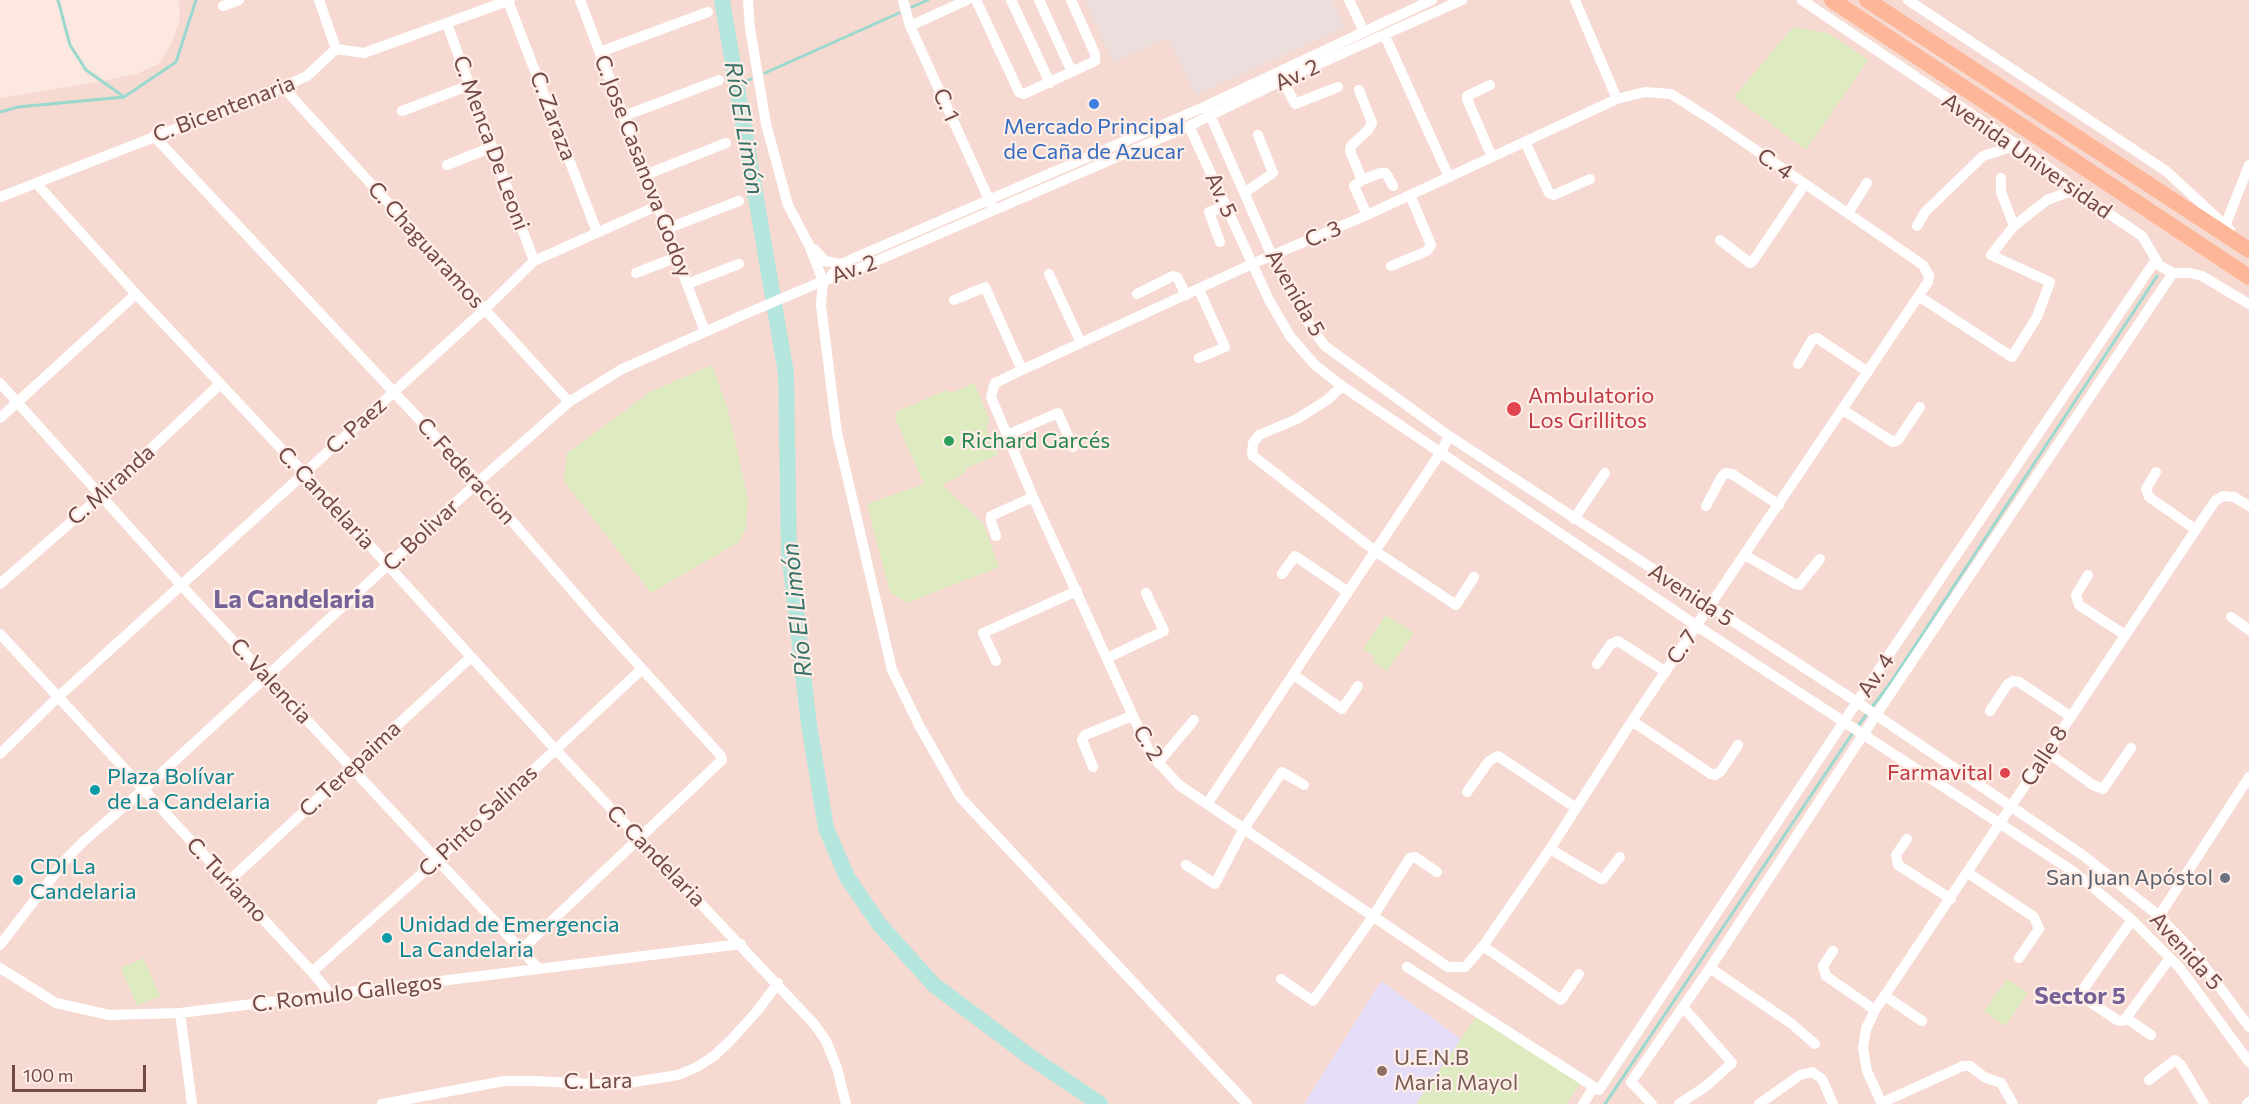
<!DOCTYPE html>
<meta charset="utf-8">
<style>
body{margin:0}
#map{position:relative;width:2249px;height:1104px;overflow:hidden;background:#fce8e0;font-family:Commissioner,sans-serif}
canvas{display:block}
.scale{position:absolute;left:12px;top:1065px;width:134px;height:27px;box-sizing:border-box;border:3px solid #734947;border-top:0;padding-left:8px;font-size:18px;line-height:21px;white-space:nowrap;color:#734947;-webkit-text-stroke:4px #ffeee7;paint-order:stroke}
</style>
<div id="map">
<canvas width="2249" height="1104"></canvas>
<div class="scale">100 m</div>
</div>
<script>
const ctx = document.querySelector('canvas').getContext('2d');
ctx.lineJoin = 'round';
function fillPath(path, color) {
  ctx.fillStyle = color;
  ctx.fill(path, 'evenodd');
}
function shape(rows) {
  const path = new Path2D();
  for (const r of rows) {
    path.moveTo(r[0], r[1]);
    for (let i = 2; i < r.length; i += 2) path.lineTo(r[i], r[i + 1]);
  }
  return path;
}
function strokePath(path, color, width, dash) {
  ctx.strokeStyle = color;
  ctx.lineWidth = width;
  ctx.lineCap = dash ? 'butt' : 'round';
  ctx.setLineDash(dash || []);
  ctx.stroke(path);
}
function label(font, color, halo, rows, align = 'center') {
  ctx.font = font + ' Commissioner,sans-serif';
  ctx.lineWidth = 4.5;
  ctx.setLineDash([]);
  ctx.textBaseline = 'middle';
  ctx.strokeStyle = halo;
  ctx.fillStyle = color;
  for (const [text, x, y, turn = 0] of rows) {
    ctx.save();
    ctx.translate(x, y);
    ctx.rotate((+turn || 0) * Math.PI / 180);
    ctx.textAlign = isNaN(turn) ? turn : align;
    if (halo) ctx.strokeText(text, 0, 0);
    ctx.fillText(text, 0, 0);
    ctx.restore();
  }
}
fillPath(shape([
 [179,0,2249,0,2249,1104,0,1104,0,98,102,81,136,74,159,64,172,42,180,19]
]), '#f6dad2');
fillPath(shape([
 [1085,0,1332,0,1345,27,1196,95,1168,38,1113,62]
]), '#ebdedc');
fillPath(shape([
 [1381,981,1461,1039,1416,1104,1304,1104]
]), '#e6ddf8');
fillPath(shape([
 [1793,27,1828,33,1868,60,1806,150,1734,97],
 [712,365,728,410,748,499,746,528,739,542,651,593,564,481,567,453,652,391],
 [974,383,990,421,986,426,998,455,966,468,966,472,942,485,983,523,999,567,907,603,890,592,867,504,924,484,895,418,896,412,946,390,951,393],
 [1386,615,1414,633,1387,671,1372,662,1375,657,1363,649],
 [143,958,160,996,137,1006,121,968],
 [2007,979,2028,993,2005,1026,1984,1011],
 [1479,1013,1583,1080,1566,1104,1416,1104]
]), '#deeabf');
strokePath(shape([
 [58,0,70,45,86,70,123,96],
 [912,7,928,0],
 [765,73,899,13],
 [736,86,751,79],
 [0,112,18,107,124,97,176,62,196,0],
 [1872,707,1889,685,2157,276],
 [1858,726,1866,715],
 [1605,1104,1852,734]
]), '#9bd8ce', 3);
strokePath(shape([
 [722,0,786,373,789,551,809,725,826,828,847,877,879,924,934,985,1029,1056,1100,1104]
]), '#b5e6dd', 16);
strokePath(shape([
 [319,0,336,49],
 [580,0,705,332],
 [748,0,750,28,766,124,788,205,809,245,823,281,821,305,837,433,892,670,920,727,960,797,1247,1104],
 [903,0,910,26,992,206],
 [976,0,1019,92,1024,94,1095,61,1095,54,1071,0],
 [1011,0,1050,83],
 [1039,0,1072,72],
 [1349,0,1364,32],
 [1575,0,1617,99],
 [1802,0,2017,145,2064,179,2074,190,2142,236,2160,266,2173,273,2190,273,2202,276,2249,304],
 [1908,0,2166,171,2230,230],
 [508,1,597,232],
 [223,6,239,0],
 [447,24,534,261],
 [910,26,967,0],
 [1385,36,1449,177],
 [600,52,708,12],
 [1283,80,1295,104,1338,87],
 [1490,85,1467,96,1467,99,1492,157],
 [283,87,569,402],
 [1359,90,1372,123,1368,130,1351,146,1350,151,1362,180],
 [1645,92,1671,94,1712,120,1923,265,1929,276,1928,282,1632,721,1550,849,1483,946,1465,967,1448,967,1179,785,1150,753,1033,497,991,397,995,383,1022,370,1252,264,1367,215,1617,99,1645,92],
 [1206,106,1272,256,1311,327,1325,346,1449,436,1857,702,2084,856,2159,916,2196,955,2249,1027],
 [402,111,470,85],
 [624,116,719,80],
 [1189,126,1269,300,1290,336,1315,365,1342,386,1697,626,2074,872,2132,920,2179,967,2249,1062],
 [154,136,478,482,596,618,721,756,722,760,521,950],
 [1525,142,1549,193,1554,195,1590,179],
 [447,165,492,147],
 [645,175,726,143],
 [2001,178,2001,192,2014,226],
 [36,183,136,294,304,473,555,749,815,1025,826,1041,837,1068,846,1104],
 [1244,193,1273,173,1258,135],
 [0,197,283,87,307,76,336,49,364,53,510,0],
 [1848,213,1867,183],
 [1367,215,1354,186,1362,180,1380,173,1386,173,1393,186],
 [1917,226,1925,212,1983,156,2017,145],
 [2225,226,2249,165],
 [666,229,739,201],
 [1720,240,1750,263,1753,261,1805,184],
 [1220,242,1209,212,1226,206],
 [814,249,825,261,840,264,846,262],
 [1391,266,1427,251,1431,245,1410,195],
 [636,273,677,257],
 [832,274,852,259,1206,106,1432,0],
 [1049,274,1081,343],
 [687,284,739,264],
 [1137,294,1173,276,1177,277,1186,295],
 [1920,297,2012,357,2037,317,2050,282,1991,255,2014,226,2047,200,2074,190],
 [954,300,985,287,1022,370],
 [1199,358,1225,347,1199,290],
 [1798,364,1812,340,1817,338,1868,372],
 [0,383,181,585,539,969],
 [1342,386,1327,400,1297,419,1259,435,1253,443,1252,455,1375,551,1456,605,1474,577],
 [1843,410,1893,442,1898,440,1920,407],
 [0,418,136,294],
 [1007,435,1058,413,1073,447],
 [2156,472,2146,489,2149,497,2195,529],
 [1706,506,1722,476,1726,473,1732,474,1779,505],
 [1574,519,1605,473],
 [996,536,991,522,991,516,1033,497],
 [1745,555,1795,584,1799,585,1820,559],
 [1282,574,1295,556,1348,592],
 [2088,575,2076,595,2079,605,2125,635],
 [0,584,101,496,220,384],
 [2231,617,2249,630],
 [0,634,312,972,331,995],
 [1107,658,1164,631,1146,593],
 [996,661,983,633,1077,591],
 [1597,664,1611,644,1618,641,1666,672],
 [1294,675,1342,709,1358,686],
 [1990,711,2007,685,2013,681,2019,682,2070,716],
 [1632,721,1711,774,1715,775,1721,771,1738,745],
 [2047,752,2093,785,2103,789,2131,748],
 [0,754,58,697,484,310,534,261,657,206],
 [1158,763,1194,720],
 [1093,767,1082,740,1085,735,1132,716],
 [1467,792,1489,761,1498,756,1576,808],
 [1207,804,1441,452,1449,436],
 [1907,839,1896,855,1898,865,1951,899],
 [1550,849,1601,879,1603,879,1620,857],
 [1186,865,1215,884,1243,830,1282,772,1304,785],
 [1968,873,2034,917,2039,929,2019,958],
 [229,881,471,657],
 [2159,916,2249,777],
 [2132,920,2084,988,2083,994,2087,1000,2117,1020,2122,1021,2126,1018,2170,958],
 [0,945,68,857,84,841,143,790,478,482,569,402,622,369,743,315,823,281,860,268,1189,126,1283,80,1462,0],
 [1483,946,1561,1000,1579,974],
 [1833,951,1823,966,1826,976,1875,1010],
 [1407,967,1599,1090,1857,702,2155,261],
 [0,968,56,1003,109,1015,180,1013,741,944],
 [1710,968,1792,1024,1815,1044],
 [312,972,436,861,642,669],
 [1281,979,1313,1001,1372,918,1410,858,1415,857,1437,872],
 [1885,996,1922,1021],
 [180,1013,192,1104],
 [2126,1018,2151,1035],
 [2149,1080,2175,1060,2181,1065,2204,1104],
 [1881,1103,1963,1066,1970,1066,1984,1077,2001,1083,2013,1104],
 [382,1104,504,1081,533,1081,615,1085,678,1075,697,1067,714,1056,730,1041,758,1010,778,983],
 [1583,1104,1594,1087],
 [1652,1104,1631,1082,1710,968,1876,715,2173,273],
 [1679,1104,1705,1087,1732,1063,1683,1007],
 [1759,1104,1800,1075,1812,1072,1822,1079,1833,1104],
 [1882,1104,1867,1071,1863,1048,1866,1029,1875,1010,2215,501,2223,496,2234,497,2249,506],
 [2247,1104,2249,1102]
]), '#fff', 10);
strokePath(shape([
 [1832,0,2249,277],
 [1867,0,2249,250]
]), '#fdb697', 16);
for (const [x, y, r, color] of [
 [1094,104,6,"#3f7fe0"],
 [1514,409,8,"#e0444e"],
 [949,441,6,"#2e9e5b"],
 [2005,773,6,"#e0444e"],
 [95,790,6,"#0f9aa8"],
 [2225,878,6,"#6b7280"],
 [18,880,6,"#0f9aa8"],
 [387,938,6,"#0f9aa8"],
 [1382,1071,6,"#8d6e63"]
]) {
  const dot = new Path2D();
  dot.arc(x, y, r, 0, 2 * Math.PI);
  ctx.fillStyle = color;
  ctx.fill(dot);
  strokePath(dot, '#ffeee7', 2);
}
label('22px', '#734947', '#ffeee7', [
 ["Av. 2",1297,75,-25],
 ["C. 1",946,105,66],
 ["C. Bicentenaria",224,109,-21],
 ["C. Zaraza",553,116,69],
 ["C. Menca De Leoni",491,143,70],
 ["Avenida Universidad",2027,156,35],
 ["C. 4",1775,164,35],
 ["C. Jose Casanova Godoy",643,166,69],
 ["Av. 5",1221,195,66],
 ["C. 3",1323,234,-23],
 ["C. Chaguaramos",426,245,48],
 ["Av. 2",854,269,-20],
 ["Avenida 5",1295,293,60],
 ["C. Paez",356,426,-42],
 ["C. Federacion",466,471,48],
 ["C. Miranda",111,485,-42],
 ["C. Candelaria",326,498,47],
 ["C. Bolivar",421,535,-43],
 ["Avenida 5",1691,595,33],
 ["C. 7",1682,647,-56],
 ["Av. 4",1876,675,-56],
 ["C. Valencia",271,681,47],
 ["C. 2",1148,743,59],
 ["Calle 8",2044,756,-57],
 ["C. Terepaima",350,769,-43],
 ["C. Pinto Salinas",478,821,-43],
 ["C. Candelaria",656,856,46],
 ["C. Turiamo",227,880,47],
 ["Avenida 5",2186,951,48],
 ["C. Romulo Gallegos",347,993,-7],
 ["C. Lara",598,1081,-1]
]);
label('22px', '#366cbe', '#ffeee7', [
 ["Mercado Principal",1094,127],
 ["de Caña de Azucar",1094,152]
]);
label('22px', '#be3a42', '#ffeee7', [
 ["Ambulatorio",1528,396],
 ["Los Grillitos",1528,421],
 ["Farmavital",1993,773,"right"]
], 'left');
label('22px', '#27864d', '#ffeee7', [
 ["Richard Garcés",961,441]
], 'left');
label('22px', '#0d838f', '#ffeee7', [
 ["Plaza Bolívar",107,777],
 ["de La Candelaria",107,802],
 ["CDI La",30,867],
 ["Candelaria",30,892],
 ["Unidad de Emergencia",399,925],
 ["La Candelaria",399,950]
], 'left');
label('22px', '#5b616d', '#ffeee7', [
 ["San Juan Apóstol",2213,878]
], 'right');
label('22px', '#785e54', '#ffeee7', [
 ["U.E.N.B",1394,1058],
 ["Maria Mayol",1394,1083]
], 'left');
label('italic 24px', '#38736a', '#ffeee7', [
 ["Río El Limón",744,128,80],
 ["Río El Limón",797,610,-96]
]);
label('bold 24px', '#756297', '#ffeee7', [
 ["Sector 5",2080,996]
]);
label('bold 26px', '#756297', '#ffeee7', [
 ["La Candelaria",294,599]
]);
</script>
